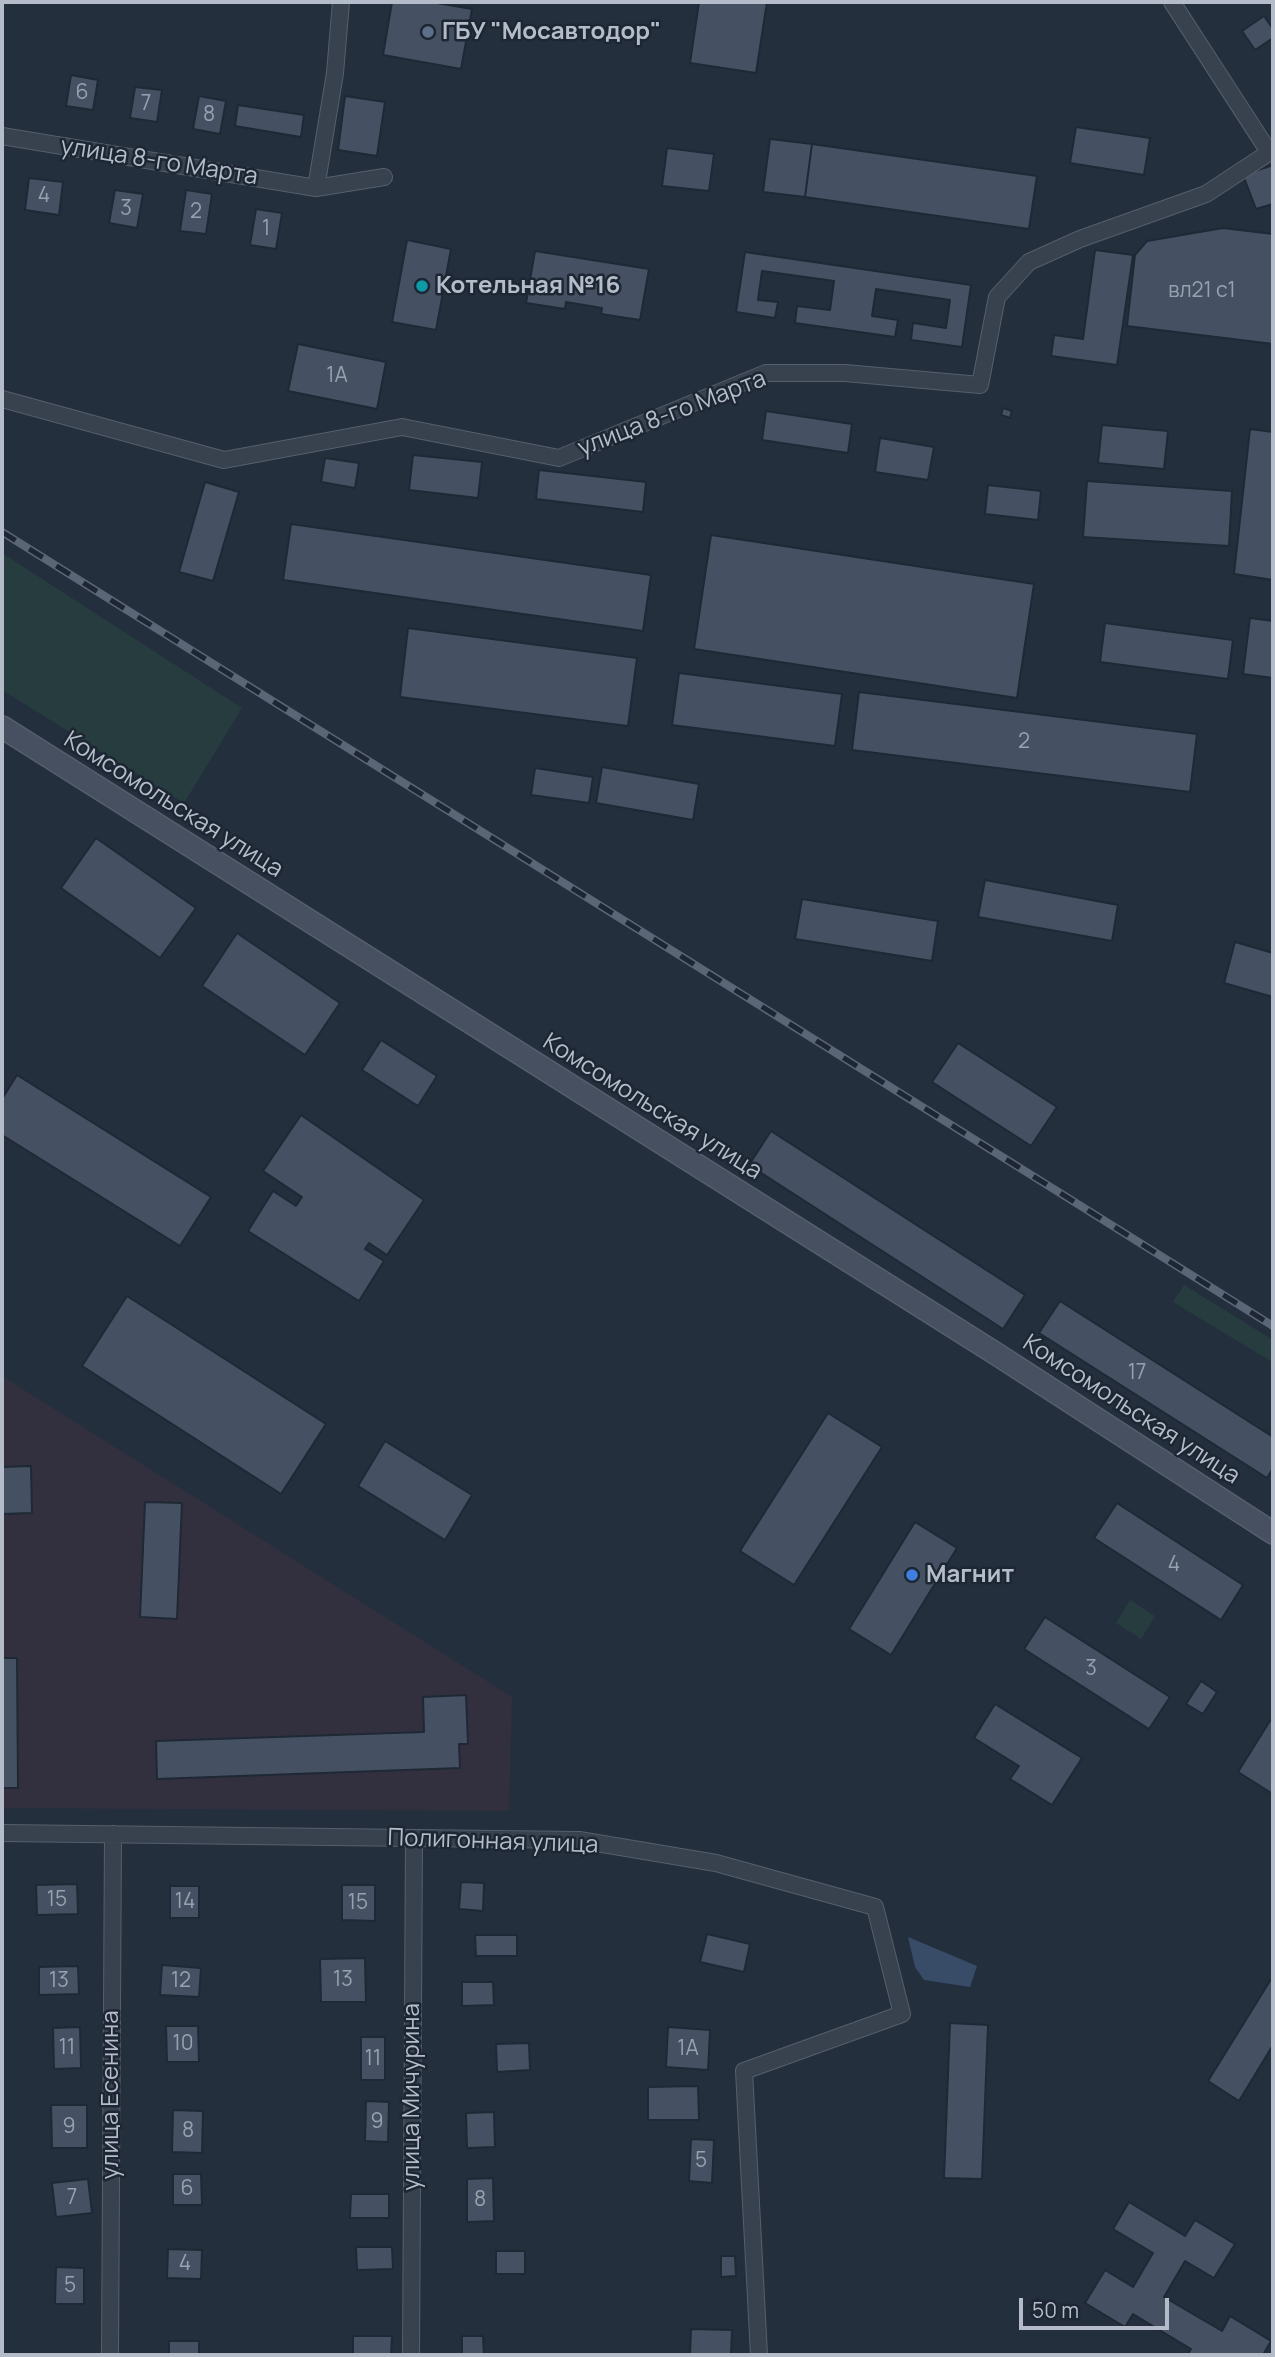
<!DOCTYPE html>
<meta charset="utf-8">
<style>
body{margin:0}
#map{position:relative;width:1275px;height:2357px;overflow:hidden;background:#242f3e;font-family:Manrope,sans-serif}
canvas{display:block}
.frame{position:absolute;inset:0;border:4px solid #b4bcc9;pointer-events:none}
.scale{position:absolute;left:1019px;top:2298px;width:150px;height:32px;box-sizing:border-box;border:4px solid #b4bcc9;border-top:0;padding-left:9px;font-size:21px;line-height:24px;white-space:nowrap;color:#b4bcc9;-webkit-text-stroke:5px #1d2633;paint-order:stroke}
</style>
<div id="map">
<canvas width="1275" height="2357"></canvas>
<div class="frame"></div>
<div class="scale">50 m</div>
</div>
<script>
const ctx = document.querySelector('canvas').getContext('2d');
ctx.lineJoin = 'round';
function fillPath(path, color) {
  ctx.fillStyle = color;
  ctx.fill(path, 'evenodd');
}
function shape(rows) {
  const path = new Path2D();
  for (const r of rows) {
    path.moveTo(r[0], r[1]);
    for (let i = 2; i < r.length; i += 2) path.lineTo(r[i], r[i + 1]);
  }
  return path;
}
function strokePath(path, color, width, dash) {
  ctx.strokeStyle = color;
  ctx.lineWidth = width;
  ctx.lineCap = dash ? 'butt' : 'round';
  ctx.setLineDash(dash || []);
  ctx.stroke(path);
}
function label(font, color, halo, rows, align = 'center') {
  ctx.font = font + ' Manrope,sans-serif';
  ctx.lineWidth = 5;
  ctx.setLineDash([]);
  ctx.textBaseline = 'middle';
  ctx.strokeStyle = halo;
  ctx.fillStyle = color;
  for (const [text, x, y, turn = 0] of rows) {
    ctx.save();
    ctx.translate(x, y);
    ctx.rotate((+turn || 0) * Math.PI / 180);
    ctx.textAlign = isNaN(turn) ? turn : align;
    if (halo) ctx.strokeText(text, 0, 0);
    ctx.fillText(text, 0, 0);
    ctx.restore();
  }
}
fillPath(shape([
 [2,1376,512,1697,509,1811,2,1808]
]), '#32303f');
fillPath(shape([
 [2,553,242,708,184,803,2,690],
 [1184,1285,1273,1340,1272,1362,1173,1302],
 [1130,1600,1155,1616,1141,1639,1116,1623]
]), '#263c3f');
fillPath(shape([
 [908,1937,977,1966,970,1987,924,1980,915,1967]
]), '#394c67');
const building = shape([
 [392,2,431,2,472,9,461,69,383,55,392,2],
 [699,2,767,2,756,73,690,63,699,2],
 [1264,16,1273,29,1273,38,1255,50,1242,31,1264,16],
 [71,75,98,80,93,110,66,106,71,75],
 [135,87,162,90,157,122,130,118,135,87],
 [199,96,226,101,220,134,193,129,199,96],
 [345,96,385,102,377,156,338,150,345,96],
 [238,105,304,115,301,137,235,126,238,105],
 [1076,127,1150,138,1144,175,1070,163,1076,127],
 [770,139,812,144,805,197,763,192,770,139],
 [812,144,1037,176,1029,229,805,197,812,144],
 [667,148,714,154,709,191,662,186,667,148],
 [1273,165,1273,204,1256,209,1243,175,1273,165],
 [29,178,63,182,59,215,25,210,29,178],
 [115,190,143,194,137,228,109,223,115,190],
 [186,190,212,194,206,234,180,231,186,190],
 [256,209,282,213,276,249,250,245,256,209],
 [1223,228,1273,234,1273,344,1127,326,1135,255,1147,241,1223,228],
 [407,240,451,249,436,330,392,322,407,240],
 [1095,250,1133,255,1117,365,1051,356,1054,335,1083,339,1095,250],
 [535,251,649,269,640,320,601,314,602,308,566,302,565,309,526,303,535,251],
 [745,252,971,285,962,347,911,340,913,323,946,328,950,300,876,289,872,316,898,320,895,337,795,323,797,306,830,310,834,281,762,271,758,300,778,302,775,318,736,312,745,252],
 [298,344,386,362,377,409,288,391,298,344],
 [1003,408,1012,411,1010,418,1001,415,1003,408],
 [766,411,852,424,848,453,762,440,766,411],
 [1102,425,1168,431,1164,469,1098,463,1102,425],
 [1250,429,1273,432,1273,580,1234,574,1250,429],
 [880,438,934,447,928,480,875,472,880,438],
 [413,455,482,462,478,498,409,490,413,455],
 [325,458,359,463,355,488,321,482,325,458],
 [539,470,646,482,643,512,536,499,539,470],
 [1087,481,1232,491,1229,546,1083,537,1087,481],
 [205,482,239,492,213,581,179,572,205,482],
 [988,485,1041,491,1038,520,985,514,988,485],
 [291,524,651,575,643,631,283,580,291,524],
 [711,535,1034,584,1017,698,694,649,711,535],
 [1250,618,1273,621,1273,678,1243,674,1250,618],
 [1105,623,1233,640,1228,679,1100,662,1105,623],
 [408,628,637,658,628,726,400,697,408,628],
 [679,673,842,694,835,746,672,725,679,673],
 [859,692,1197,734,1190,792,852,750,859,692],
 [602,767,699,784,693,820,596,803,602,767],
 [535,768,593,777,589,803,531,795,535,768],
 [96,838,196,908,160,958,61,888,96,838],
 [985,880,1118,905,1112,941,978,917,985,880],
 [802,899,938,921,932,961,795,939,802,899],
 [237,933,340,1003,305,1055,202,986,237,933],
 [1235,942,1273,953,1273,997,1224,983,1235,942],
 [381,1040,437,1076,418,1106,362,1070,381,1040],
 [958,1043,1057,1107,1031,1146,932,1082,958,1043],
 [17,1075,211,1197,180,1246,2,1135,2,1099,17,1075],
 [301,1115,424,1200,387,1255,369,1243,365,1249,384,1261,359,1301,248,1231,273,1191,296,1206,302,1197,263,1171,301,1115],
 [771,1131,1025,1295,1003,1329,749,1165,771,1131],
 [127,1296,326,1424,281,1494,82,1366,127,1296],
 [1060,1301,1273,1437,1273,1468,1267,1478,1039,1333,1060,1301],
 [828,1413,882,1447,794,1585,740,1551,828,1413],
 [385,1441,472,1495,445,1540,358,1486,385,1441],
 [31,1466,32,1513,2,1514,2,1467,31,1466],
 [145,1502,182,1503,177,1619,140,1617,145,1502],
 [1117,1503,1243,1585,1221,1620,1094,1538,1117,1503],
 [915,1522,957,1548,891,1655,849,1629,915,1522],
 [1045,1617,1170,1697,1149,1729,1024,1649,1045,1617],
 [2,1658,17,1658,18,1788,2,1788,2,1658],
 [1201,1681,1217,1692,1203,1714,1186,1704,1201,1681],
 [466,1695,468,1744,459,1744,460,1768,157,1779,156,1741,424,1732,423,1697,466,1695],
 [995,1704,1082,1758,1052,1805,1010,1779,1019,1766,974,1738,995,1704],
 [1273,1716,1273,1794,1238,1772,1273,1716],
 [461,1882,484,1883,483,1911,459,1909,461,1882],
 [77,1884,78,1914,37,1915,36,1885,77,1884],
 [342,1885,375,1885,375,1921,342,1920,342,1885],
 [170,1886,199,1886,199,1918,170,1918,170,1886],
 [707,1934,750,1944,744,1972,700,1962,707,1934],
 [475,1935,517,1935,517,1956,476,1956,475,1935],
 [365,1958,366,2002,321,2002,320,1959,365,1958],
 [162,1965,201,1968,199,1997,160,1995,162,1965],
 [78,1966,79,1994,39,1995,39,1967,78,1966],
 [1273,1976,1273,2045,1239,2101,1208,2081,1273,1976],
 [462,1982,493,1982,494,2005,462,2006,462,1982],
 [950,2023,988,2025,982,2179,944,2178,950,2023],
 [166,2026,198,2026,199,2062,167,2062,166,2026],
 [80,2027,81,2068,54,2069,53,2028,80,2027],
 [668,2027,710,2030,708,2070,666,2067,668,2027],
 [361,2037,385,2037,385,2080,361,2080,361,2037],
 [529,2043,530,2070,497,2072,496,2044,529,2043],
 [698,2086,699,2120,648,2120,648,2087,698,2086],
 [366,2101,389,2102,388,2142,365,2141,366,2101],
 [51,2105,87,2105,87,2148,52,2148,51,2105],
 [173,2110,203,2111,202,2153,172,2152,173,2110],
 [494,2112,495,2147,467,2148,466,2113,494,2112],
 [691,2139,714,2140,712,2183,689,2181,691,2139],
 [173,2174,201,2174,202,2205,173,2205,173,2174],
 [493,2178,494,2221,467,2222,467,2179,493,2178],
 [88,2179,92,2213,56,2217,52,2183,88,2179],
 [351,2194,389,2194,389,2218,350,2218,351,2194],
 [1129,2202,1185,2236,1195,2220,1235,2244,1214,2278,1185,2261,1164,2297,1222,2331,1230,2316,1271,2341,1263,2355,1187,2355,1191,2349,1133,2314,1125,2327,1085,2303,1105,2270,1133,2287,1153,2253,1113,2229,1129,2202],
 [356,2247,392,2247,393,2269,357,2270,356,2247],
 [168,2249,202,2250,201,2279,167,2278,168,2249],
 [496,2251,525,2251,525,2274,496,2274,496,2251],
 [721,2256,735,2256,736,2276,721,2277,721,2256],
 [56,2267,84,2268,84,2304,55,2304,56,2267],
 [691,2329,732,2330,731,2355,690,2355,691,2329],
 [353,2336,392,2336,391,2355,353,2355,353,2336],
 [462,2336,483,2336,484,2355,462,2355,462,2336],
 [169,2341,199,2341,199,2355,169,2355,169,2341]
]);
fillPath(building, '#455162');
strokePath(building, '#1f2835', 2);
const street = shape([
 [1172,2,1269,152],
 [2,136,316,188,384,177],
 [316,188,335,73,341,2],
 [2,399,224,460,402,427,559,458,766,373,845,373,980,385,997,297,1029,262,1080,239,1206,194,1273,150],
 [2,1833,579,1840,716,1863,875,1907,902,2014,744,2071,759,2355],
 [110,2355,113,1834],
 [411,2355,414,1839]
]);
const secondary = shape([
 [2,727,998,1355,1273,1533]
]);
strokePath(street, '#565f6c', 18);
strokePath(secondary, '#565f6c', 24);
strokePath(street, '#38414e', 16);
strokePath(secondary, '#465061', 21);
const rail = shape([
 [2,532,1273,1326]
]);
strokePath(rail, '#5a6575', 8);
strokePath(rail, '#1d2633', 5, [16]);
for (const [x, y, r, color] of [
 [428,32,7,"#5c6f8a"],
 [422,286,7,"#0f9aa8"],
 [912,1575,7,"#3f7fe0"]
]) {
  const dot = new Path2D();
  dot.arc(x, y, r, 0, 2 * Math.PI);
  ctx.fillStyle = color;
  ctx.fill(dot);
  strokePath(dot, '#1d2633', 2.5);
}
label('21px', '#98a1af', null, [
 ["6",82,93],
 ["7",146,104],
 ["8",209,115],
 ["4",44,196],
 ["3",126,209],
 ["2",196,212],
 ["1",266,229],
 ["вл21 с1",1202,291],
 ["1А",337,376],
 ["2",1024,742],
 ["17",1137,1373],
 ["4",1174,1565],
 ["3",1091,1669],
 ["15",57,1900],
 ["14",185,1902],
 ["15",358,1903],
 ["13",343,1980],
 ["13",59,1981],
 ["12",181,1981],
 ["10",183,2044],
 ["11",67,2048],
 ["1А",688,2049],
 ["11",373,2059],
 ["9",377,2122],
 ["9",69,2127],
 ["8",188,2131],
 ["5",701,2161],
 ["6",187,2189],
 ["7",72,2198],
 ["8",480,2200],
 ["4",185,2264],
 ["5",70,2286]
]);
label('bold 24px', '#b4bcc9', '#1d2633', [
 ["ГБУ \"Мосавтодор\"",442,32],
 ["Котельная №16",436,286],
 ["Магнит",926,1575]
], 'left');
label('24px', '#b4bcc9', '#1d2633', [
 ["улица 8-го Марта",159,162,9],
 ["улица 8-го Марта",672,414,-21],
 ["Комсомольская улица",173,805,32],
 ["Комсомольская улица",652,1107,32],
 ["Комсомольская улица",1131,1410,33],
 ["Полигонная улица",493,1842,2],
 ["улица Есенина",111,2095,-90],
 ["улица Мичурина",412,2097,-90]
]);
</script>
